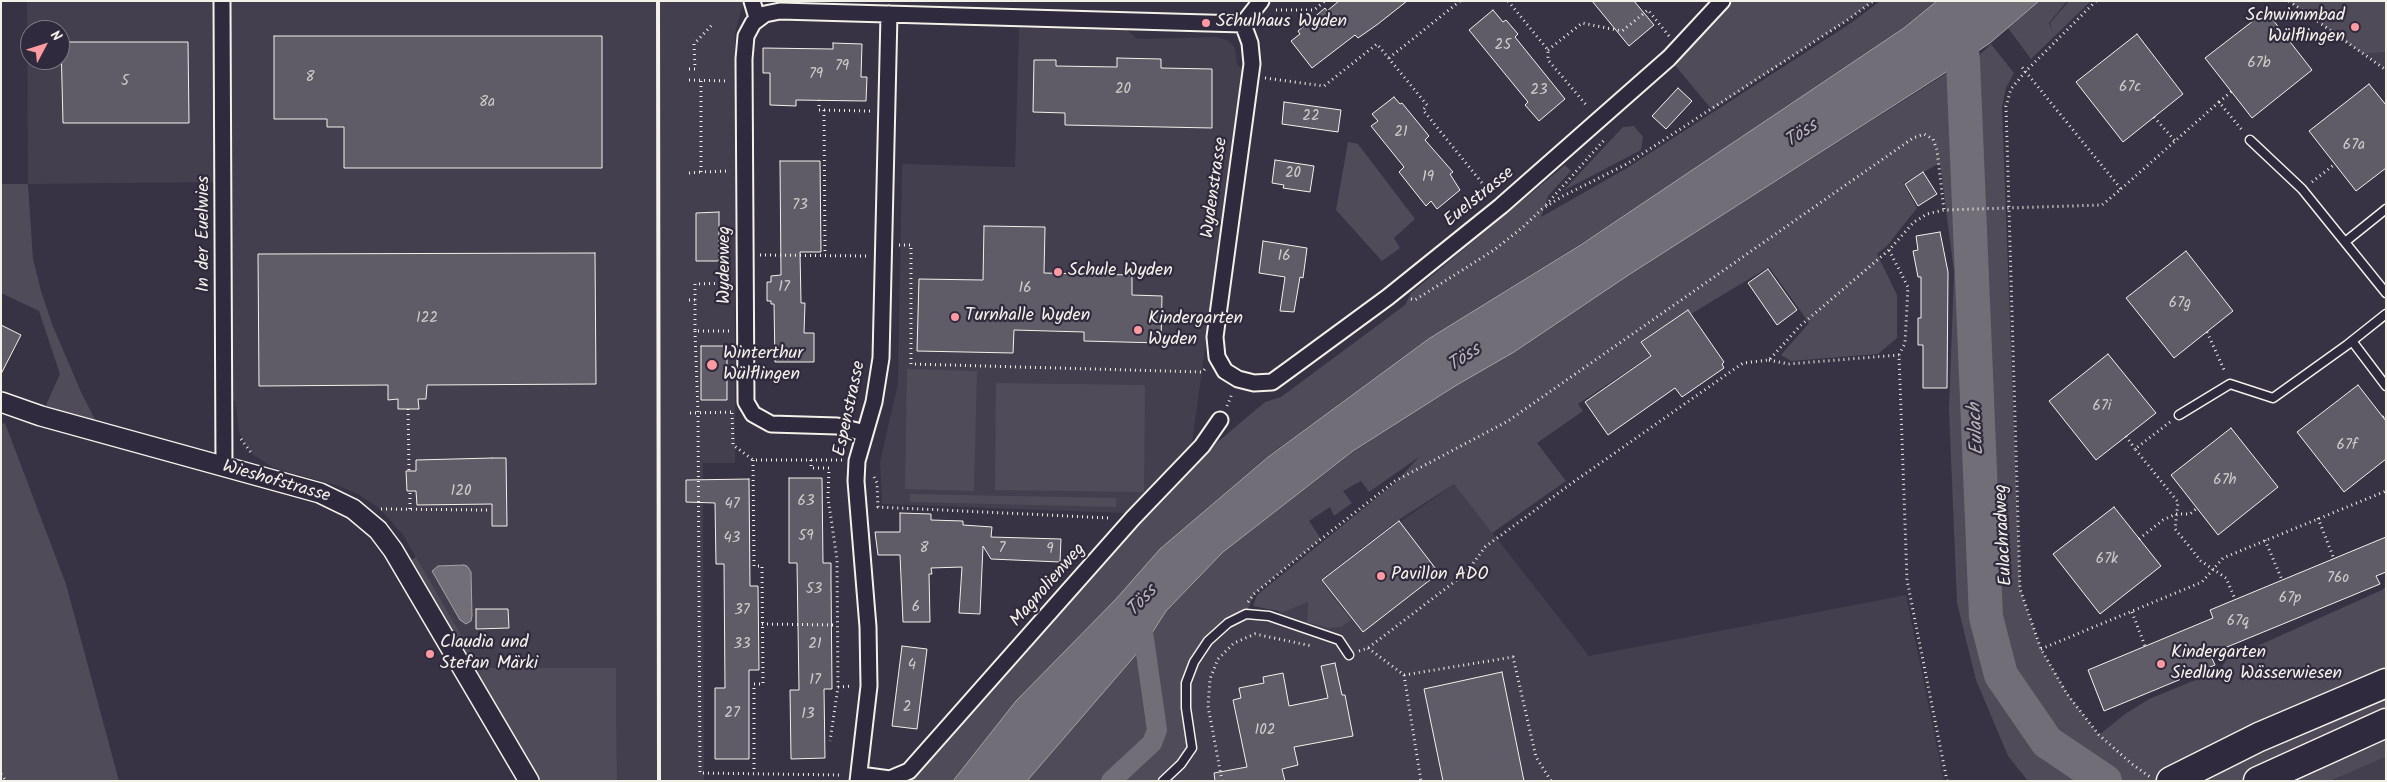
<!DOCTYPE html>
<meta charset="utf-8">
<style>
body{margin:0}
#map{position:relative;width:2387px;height:782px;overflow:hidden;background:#373244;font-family:Kalam,sans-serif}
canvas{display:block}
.frame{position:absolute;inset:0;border:2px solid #f4f1e8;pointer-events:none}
.north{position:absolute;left:20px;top:20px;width:50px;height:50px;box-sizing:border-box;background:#2f2a3d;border:1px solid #7e7a81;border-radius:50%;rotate:50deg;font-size:14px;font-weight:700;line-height:20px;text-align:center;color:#f4f1e8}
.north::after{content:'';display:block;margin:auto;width:18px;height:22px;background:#ff9aa2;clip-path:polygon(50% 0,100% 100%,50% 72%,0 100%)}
</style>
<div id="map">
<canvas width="2387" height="782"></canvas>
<div class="frame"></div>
<div class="north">N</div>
</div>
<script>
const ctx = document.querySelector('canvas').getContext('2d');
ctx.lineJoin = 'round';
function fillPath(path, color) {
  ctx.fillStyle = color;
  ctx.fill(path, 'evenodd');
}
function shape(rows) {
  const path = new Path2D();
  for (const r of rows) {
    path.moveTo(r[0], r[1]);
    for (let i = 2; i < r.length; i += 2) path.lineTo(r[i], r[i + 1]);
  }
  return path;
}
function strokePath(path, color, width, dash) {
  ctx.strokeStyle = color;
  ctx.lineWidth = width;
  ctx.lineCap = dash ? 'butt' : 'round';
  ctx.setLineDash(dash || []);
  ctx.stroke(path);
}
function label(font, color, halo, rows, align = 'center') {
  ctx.font = font + ' Kalam,sans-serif';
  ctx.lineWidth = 4.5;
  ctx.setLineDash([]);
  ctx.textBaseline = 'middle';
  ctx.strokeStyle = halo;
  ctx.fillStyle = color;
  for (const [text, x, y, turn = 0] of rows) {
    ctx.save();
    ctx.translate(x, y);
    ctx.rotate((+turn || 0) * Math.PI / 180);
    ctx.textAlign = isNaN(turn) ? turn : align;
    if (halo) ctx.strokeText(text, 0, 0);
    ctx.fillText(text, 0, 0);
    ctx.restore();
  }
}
fillPath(shape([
 [27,1,744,1,735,33,735,463,703,463,704,781,617,781,616,669,480,669,403,535,380,509,358,494,339,486,274,468,252,454,239,432,235,401,224,400,224,182,28,184],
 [30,30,60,30,60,60,30,60],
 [1019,28,1127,30,1138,39,1217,37,1229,41,1235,48,1237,64,1243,71,1192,443,1188,451,1131,511,1124,513,882,504,880,462,898,383,902,164,1015,167],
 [2386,52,2386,70,2363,54],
 [1454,484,1589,656,1906,595,1944,781,1163,781,1186,683,1208,641,1246,614,1267,623,1298,594],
 [2386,757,2386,781,2330,781]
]), '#433f4e');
fillPath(shape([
 [1722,1,1873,1,1849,19,1712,110,1669,58],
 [1880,1,1937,1,1904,28,1596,234,1430,338,1268,456,1160,549,1116,599,1016,701,953,781,868,781,909,771,1133,518,1220,440,1265,402,1281,397,1405,305,1411,293,1565,165,1571,171,1548,196,1541,217,1627,168,1851,23],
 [2039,1,2067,1,2049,23,2053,33,2050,23,2069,1,2091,1,2031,59,2008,28],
 [2289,1,2386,1,2386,52,2363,54],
 [1991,44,2014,73,2006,88,2002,107,2020,589,2041,649,2068,694,2099,735,2125,714,2149,699,2220,670,2226,660,2382,590,2386,586,2386,757,2330,781,2028,781,2008,756,1976,680,1957,603,1949,410,1954,272,1940,163,1903,183,1917,208,1887,246,1877,254,1897,295,1897,338,1878,354,1791,361,1781,355,1809,323,1769,267,1691,314,1688,310,1641,341,1650,356,1578,404,1583,411,1537,443,1566,481,1492,533,1454,484,1400,519,1320,580,1351,620,1341,627,1329,628,1307,622,1308,602,1283,612,1253,606,1257,595,1395,483,1419,457,1369,492,1361,481,1343,491,1352,503,1334,516,1330,507,1309,521,1321,539,1254,594,1246,614,1208,641,1186,683,1192,748,1163,781,1027,781,1145,644,1166,611,1223,552,1353,452,1455,386,1514,352,1630,274,1947,73,1952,82],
 [1634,126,1643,137,1641,150,1563,191,1623,127],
 [1348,142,1358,144,1415,219,1394,238,1400,248,1382,261,1336,210],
 [1,184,28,184,33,259,41,291,52,324,81,392,102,433,41,416,60,374,39,311,1,293],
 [907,369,977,371,974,491,905,489],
 [996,383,1145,385,1144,492,995,490],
 [5,423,66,584,119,781,1,781,1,424],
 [910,494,1116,498,1116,507,910,502],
 [416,557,480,668,616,668,617,781,529,781,402,566]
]), '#504b59');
const water = shape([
 [1937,1,2039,1,1990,43,1954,67,1630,274,1514,352,1455,386,1353,451,1223,552,1166,611,1145,644,1027,781,953,781,1016,701,1116,599,1160,549,1268,457,1430,338,1582,244,1904,28,1937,1],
 [464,565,467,566,471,572,472,616,471,621,466,624,460,620,432,571,438,566,464,565]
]);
fillPath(water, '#726e77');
strokePath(water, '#a6a2a4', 1);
strokePath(shape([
 [1111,781,1152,743,1157,730,1141,618]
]), '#726e77', 20);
strokePath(shape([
 [1960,30,1963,61,1986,617,2001,675,2047,742,2105,781]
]), '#726e77', 34);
const building = shape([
 [1339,1,1407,1,1378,24,1358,38,1355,35,1312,68,1291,41,1300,34,1298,31,1325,8,1327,11,1339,1],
 [1592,1,1634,1,1654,25,1629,46,1592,1],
 [1493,10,1503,22,1506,20,1518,34,1515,37,1565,99,1539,121,1525,105,1528,102,1469,30,1493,10],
 [2266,11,2312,70,2252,118,2205,58,2266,11],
 [2137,34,2183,94,2123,142,2076,82,2137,34],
 [274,36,602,36,602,168,344,168,344,127,327,127,327,119,274,119,274,36],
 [61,42,188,42,189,123,63,123,61,42],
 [833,43,862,44,861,77,867,77,866,101,796,100,796,106,770,105,770,73,763,73,763,48,833,49,833,43],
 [1117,58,1161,59,1161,68,1212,69,1212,128,1065,125,1065,113,1033,112,1034,60,1056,60,1056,66,1117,67,1117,58],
 [2369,84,2386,105,2386,168,2356,191,2309,131,2369,84],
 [1678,88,1692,101,1666,129,1652,116,1678,88],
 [1394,97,1400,104,1402,103,1429,136,1425,140,1453,172,1450,174,1460,190,1437,209,1431,201,1426,206,1399,172,1404,167,1371,126,1378,121,1372,114,1394,97],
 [1284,102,1341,110,1338,132,1282,124,1284,102],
 [1275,160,1314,166,1310,192,1283,188,1284,185,1272,183,1275,160],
 [780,161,820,161,821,252,800,252,801,303,805,303,804,333,814,333,814,362,775,362,774,304,771,304,771,301,767,301,767,282,771,282,771,276,781,275,780,161],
 [1923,172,1937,194,1918,206,1905,184,1923,172],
 [719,212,719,261,696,261,696,213,719,212],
 [984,226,1045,227,1044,273,1132,275,1132,295,1162,296,1161,343,1084,341,1084,332,1014,330,1013,353,917,351,919,279,983,280,984,226],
 [1940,232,1948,272,1947,388,1923,388,1923,345,1918,345,1918,318,1921,318,1921,277,1918,277,1913,251,1918,250,1916,236,1940,232],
 [1263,241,1307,248,1303,278,1300,277,1294,312,1280,311,1285,277,1259,273,1263,241],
 [2186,251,2233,311,2174,358,2126,298,2186,251],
 [595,253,596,384,427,385,426,399,418,399,419,409,398,409,398,399,388,400,388,385,259,386,258,254,595,253],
 [1768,269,1797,310,1777,325,1748,283,1768,269],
 [1688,310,1724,362,1722,364,1724,368,1682,397,1675,388,1608,435,1585,402,1651,356,1641,342,1688,310],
 [1,325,21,335,1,374,1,325],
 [701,346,727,346,727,400,701,400,701,346],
 [2108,354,2156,413,2096,460,2049,401,2108,354],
 [2358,385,2386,421,2386,459,2344,492,2297,432,2358,385],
 [2231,428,2278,487,2218,535,2171,475,2231,428],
 [492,458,506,458,507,526,492,526,492,504,417,505,416,491,407,491,406,471,416,471,416,460,492,458],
 [789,478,822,478,823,563,831,563,831,581,832,689,824,689,825,758,791,759,790,690,799,690,797,563,789,563,789,478],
 [749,479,750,586,758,586,759,670,749,670,749,759,715,759,715,688,725,688,724,564,716,564,715,503,686,502,686,480,749,479],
 [2114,507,2161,566,2100,614,2053,554,2114,507],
 [900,513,931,514,931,520,963,521,963,525,992,527,991,537,1061,539,1060,562,991,559,983,546,980,614,959,613,962,567,931,568,932,574,929,574,930,622,903,622,900,555,878,555,875,532,900,532,900,513],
 [1399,521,1439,573,1363,632,1322,580,1399,521],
 [2386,537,2386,572,2376,576,2380,584,2210,654,2215,665,2104,711,2088,670,2213,618,2210,610,2386,537],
 [476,609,508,609,509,628,476,629,476,609],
 [902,646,927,649,917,729,892,726,902,646],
 [1335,663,1342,695,1345,695,1353,736,1294,747,1298,765,1282,769,1285,781,1215,781,1214,773,1247,767,1233,700,1241,698,1239,688,1264,683,1263,677,1283,673,1289,706,1328,698,1321,666,1335,663],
 [1502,672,1524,781,1443,781,1424,689,1502,672]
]);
fillPath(building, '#5f5c67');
strokePath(building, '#f4f1e8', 1);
const service = shape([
 [2250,140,2302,189,2386,293],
 [2345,242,2386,209],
 [2352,341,2386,386],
 [2179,415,2230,384,2273,398,2347,345,2386,314],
 [1163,781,1181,764,1192,748,1186,708,1186,683,1194,662,1208,641,1228,623,1246,614,1269,616,1339,640,1349,655]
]);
const minor = shape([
 [222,1,224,467],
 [752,1,757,18],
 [1243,24,1250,43,1252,64,1215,337,1217,357,1225,371,1238,379,1254,383,1272,382,1294,366,1388,297,1501,206,1669,58,1722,1],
 [1243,24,1261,1],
 [865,433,837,426,771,424,753,414,746,402,744,59,746,36,753,23,765,14,780,11,1243,24],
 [860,775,890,779,909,771,1133,518,1202,446,1220,420],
 [858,781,869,686,868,627,856,481,857,461,874,402,881,358,889,14]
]);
const tertiary = shape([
 [1,402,41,416,320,493,353,509,378,530,393,550,529,781]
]);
const motorway = shape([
 [2171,781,2259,737,2386,683],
 [2258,781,2386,723]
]);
strokePath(service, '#f4f1e8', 11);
strokePath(minor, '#f4f1e8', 19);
strokePath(tertiary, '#f4f1e8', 22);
strokePath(motorway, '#f4f1e8', 31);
strokePath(shape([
 [1508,1,1548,50,1548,60,1588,107],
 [2096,1,2025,72,2011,89,2006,106,2020,589,2041,649,2067,694,2099,735,2132,764,2150,777],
 [2289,1,2386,70],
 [1276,10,1314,10,1325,1],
 [1548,50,1582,23,1622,31,1648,10,1669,36],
 [1389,58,1460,1],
 [689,69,695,69,694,44,712,25],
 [1265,78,1324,86,1377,44,1427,105,1423,110,1491,194],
 [689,80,729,81],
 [701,81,701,172,729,171],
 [819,100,819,110,870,111],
 [2219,102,2232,91],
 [824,110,825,255],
 [2154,117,2175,141],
 [689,173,701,172],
 [2312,182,2335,164],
 [2121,189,2219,102,2242,130],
 [1546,205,1605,139],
 [899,245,911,245,911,364,1202,372,1206,368],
 [1889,250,1908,287,1905,343,1899,355,1907,580,1947,781],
 [760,255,869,256],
 [1411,299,1415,300,1494,250,1523,227,1542,209,1563,196,1625,165,1659,143,1849,19,1873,1],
 [689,300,695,300],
 [695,331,698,413,700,773,842,775],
 [729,331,695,331,695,284,729,283],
 [2207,332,2225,372],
 [1769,360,1788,364,1899,355],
 [1227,406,1232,394],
 [408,409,409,471],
 [690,413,732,412],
 [732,413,733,445,753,460,842,460],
 [2383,417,2386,415],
 [2170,422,2135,449,2178,502,2175,529,2201,561,2226,578,2235,599],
 [2126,436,2135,449],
 [241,439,252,454],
 [753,460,754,566,762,566,763,684,754,684,754,773],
 [811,460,811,468,829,468,828,498,837,559,838,687,830,741],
 [874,477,877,483,878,507,1110,518],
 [381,509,488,510],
 [410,509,410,491],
 [2318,518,2334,559],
 [2139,539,2163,520,2176,514,2190,514,2197,508],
 [2265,540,2282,580],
 [1248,602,1254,594,1321,539,1395,481,1508,421,1913,138,1924,134,1933,139,1937,150,1944,210],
 [2132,612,2145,646],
 [762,624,837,625],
 [1368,648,1404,675,1513,657,1536,757,1551,781],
 [2041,649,2202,582,2223,558,2386,491],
 [1359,651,1368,648,1466,573,1485,547,1572,483,1743,363,1769,360,1800,326,1889,250,1914,222,1927,214,1944,210,2102,205,2121,189,2021,66],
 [1404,675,1421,781],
 [838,687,852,686],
 [1,774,6,781],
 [1222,781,1208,706,1210,679,1218,659,1234,643,1255,634,1312,646]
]), '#f4f1e8', 3, [1, 4]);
strokePath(service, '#2f2a3d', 8);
strokePath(minor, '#2f2a3d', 15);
strokePath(tertiary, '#2f2a3d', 19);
strokePath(motorway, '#2f2a3d', 28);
strokePath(shape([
 [658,1,659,781]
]), '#f4f1e8', 4);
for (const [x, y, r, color] of [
 [1206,23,5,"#ff9aa2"],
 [2355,27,5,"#ff9aa2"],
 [1058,272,5,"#ff9aa2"],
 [955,317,5,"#ff9aa2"],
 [1138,330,5,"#ff9aa2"],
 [712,365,6,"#ff9aa2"],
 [1381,576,5,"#ff9aa2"],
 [430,654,5,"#ff9aa2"],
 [2161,664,5,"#ff9aa2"]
]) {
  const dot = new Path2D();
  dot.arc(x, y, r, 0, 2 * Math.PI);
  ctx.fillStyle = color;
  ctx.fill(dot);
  strokePath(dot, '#2f2a3d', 2);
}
label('15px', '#cfccc8', null, [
 ["25",1503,46],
 ["67b",2259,64],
 ["79",842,67],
 ["79",816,75],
 ["8",310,78],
 ["5",125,82],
 ["67c",2130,88],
 ["20",1123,90],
 ["23",1539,91],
 ["8a",487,103],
 ["22",1311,117],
 ["21",1401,133],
 ["67a",2354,146],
 ["20",1293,174],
 ["19",1428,178],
 ["73",800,206],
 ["16",1284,257],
 ["17",784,288],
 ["16",1025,289],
 ["67g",2180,304],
 ["122",427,319],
 ["67i",2102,407],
 ["67f",2347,446],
 ["67h",2225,481],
 ["120",461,492],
 ["63",806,502],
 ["47",732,505],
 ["59",806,537],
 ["43",732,539],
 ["8",924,549],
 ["7",1002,549],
 ["9",1050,550],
 ["67k",2107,560],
 ["76o",2338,579],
 ["53",814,590],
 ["67p",2290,599],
 ["6",916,608],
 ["37",742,611],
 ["67q",2238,622],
 ["33",742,645],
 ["21",815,645],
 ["4",912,666],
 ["17",815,681],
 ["2",907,708],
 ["27",732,714],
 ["13",808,715],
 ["102",1265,731]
]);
label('18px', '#f4f1e8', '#2f2a3d', [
 ["Schwimmbad",2345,17,"right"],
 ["Wülflingen",2345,38,"right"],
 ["Schulhaus Wyden",1216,23],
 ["Schule Wyden",1068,272],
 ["Turnhalle Wyden",965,317],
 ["Kindergarten",1148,320],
 ["Wyden",1148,341],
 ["Winterthur",723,355],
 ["Wülflingen",723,376],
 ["Pavillon ADO",1391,576],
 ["Claudia und",440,644],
 ["Stefan Märki",440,665],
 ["Kindergarten",2171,654],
 ["Siedlung Wässerwiesen",2171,675]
], 'left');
label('18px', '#f4f1e8', '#2f2a3d', [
 ["Wydenstrasse",1216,188,-82],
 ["Euelstrasse",1480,198,-39],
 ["In der Euelwies",205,234,-90],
 ["Wydenweg",726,265,-90],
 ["Espenstrasse",851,409,-78],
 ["Wieshofstrasse",276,483,16],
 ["Eulachradweg",2005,535,-93],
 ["Magnolienweg",1049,586,-49]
]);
label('italic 19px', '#bab6b5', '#2f2a3d', [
 ["Töss",1802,135,-34],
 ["Töss",1465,359,-34],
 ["Eulach",1978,429,-93],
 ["Töss",1143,602,-47]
]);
</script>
